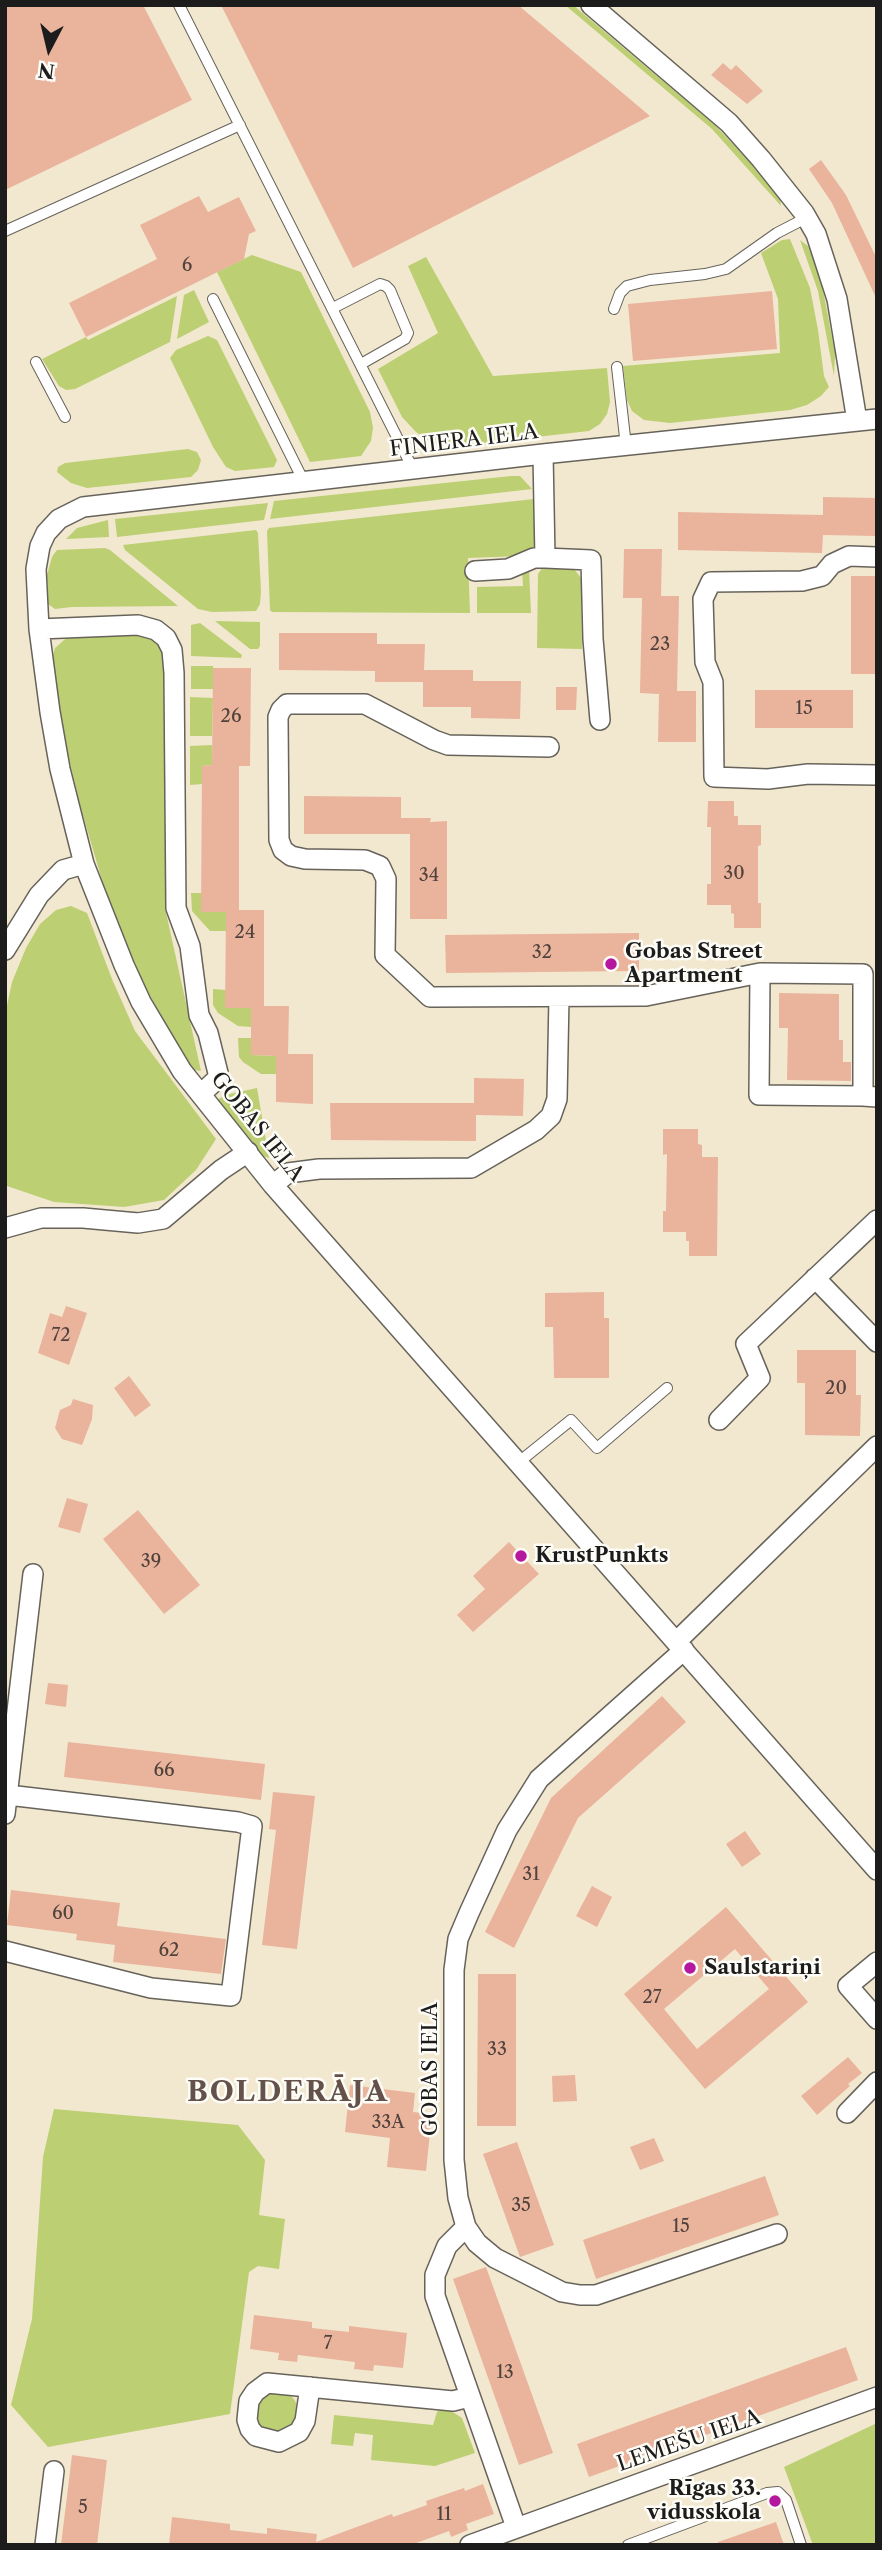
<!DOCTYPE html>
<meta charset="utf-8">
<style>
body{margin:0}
#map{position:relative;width:882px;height:2550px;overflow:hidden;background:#f2e8cf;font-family:"Libre Caslon Text",serif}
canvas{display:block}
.frame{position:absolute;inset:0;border:7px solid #1c1c1c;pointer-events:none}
.north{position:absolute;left:14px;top:14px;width:70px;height:70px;-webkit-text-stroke:5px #fdfcf7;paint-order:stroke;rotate:187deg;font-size:19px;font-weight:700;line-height:28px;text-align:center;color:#1c1c1c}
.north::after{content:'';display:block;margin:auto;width:24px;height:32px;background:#1c1c1c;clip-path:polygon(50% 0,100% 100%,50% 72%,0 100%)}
</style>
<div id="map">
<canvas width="882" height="2550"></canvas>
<div class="frame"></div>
<div class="north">N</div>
</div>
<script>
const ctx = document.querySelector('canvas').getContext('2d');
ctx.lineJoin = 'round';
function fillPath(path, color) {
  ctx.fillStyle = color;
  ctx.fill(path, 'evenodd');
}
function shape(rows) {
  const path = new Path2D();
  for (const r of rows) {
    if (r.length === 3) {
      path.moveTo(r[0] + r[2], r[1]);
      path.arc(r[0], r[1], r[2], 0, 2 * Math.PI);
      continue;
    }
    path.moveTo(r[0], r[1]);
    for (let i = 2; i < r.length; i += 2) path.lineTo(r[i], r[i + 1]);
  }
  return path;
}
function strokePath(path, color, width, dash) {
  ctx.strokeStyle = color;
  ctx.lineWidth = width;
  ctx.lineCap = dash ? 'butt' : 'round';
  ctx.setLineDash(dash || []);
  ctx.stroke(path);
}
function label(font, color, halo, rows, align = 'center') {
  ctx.font = font + ' "Libre Caslon Text",serif';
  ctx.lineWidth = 5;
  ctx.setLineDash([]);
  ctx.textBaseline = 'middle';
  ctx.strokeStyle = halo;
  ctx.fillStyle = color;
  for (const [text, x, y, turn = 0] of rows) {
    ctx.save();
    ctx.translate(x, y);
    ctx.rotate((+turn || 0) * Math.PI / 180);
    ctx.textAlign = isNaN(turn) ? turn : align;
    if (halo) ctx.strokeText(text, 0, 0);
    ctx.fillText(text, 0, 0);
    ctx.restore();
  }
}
fillPath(shape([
 [565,5,573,5,715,125,765,179,780,198,781,206,712,129],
 [790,239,810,288,818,330,824,376,829,387,821,396,807,405,790,410,670,423,644,420,632,411,627,400,623,366,780,353,778,299,761,253,782,240],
 [800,240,808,246,813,256,822,285,835,353,834,376,818,291],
 [252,255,301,272,370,412,373,428,371,441,361,456,310,462,217,272],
 [426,257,493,376,607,368,610,402,607,414,600,424,589,431,447,447,430,442,416,432,402,417,378,369,438,333,408,266],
 [194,290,209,322,177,339,184,295],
 [177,296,170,342,75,389,66,390,59,386,42,359,86,337,88,340],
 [208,336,217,340,277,460,274,467,235,471,226,467,213,447,170,358,176,350],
 [188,449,197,452,201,460,198,470,191,477,87,488,71,483,57,472,58,467,65,463],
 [511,476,520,476,532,489,270,519,274,501],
 [534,499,536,540,534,547,528,553,522,556,468,558,470,613,272,612,270,610,267,531,269,528],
 [268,503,264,520,117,537,115,519],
 [108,520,109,537,66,539,77,528],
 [256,530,258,533,261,591,260,604,256,611,212,612,198,609,125,550,123,545],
 [105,548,110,550,178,606,72,607,55,609,48,604,47,575,52,557,57,550],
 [543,567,574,569,581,578,582,649,537,648,538,574],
 [522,569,529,569,531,613,477,613,477,587,523,586],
 [215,621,260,622,260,646,258,649,250,649],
 [200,623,242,655,241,658,191,656,191,625],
 [72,633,141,634,156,641,163,652,166,665,165,908,201,1071,194,1070,186,1060,143,983,106,894,82,812,66,747,52,658,55,648],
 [191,666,213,666,213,689,191,689],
 [190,697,213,698,212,736,190,736],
 [212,745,212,765,202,766,202,784,190,785,190,746],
 [191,893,201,893,226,912,226,931,210,931,192,911],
 [71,906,87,913,112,979,135,1031,216,1139,196,1170,164,1200,124,1207,54,1202,7,1186,5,1015,12,982,26,948,40,924,56,910],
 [213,989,226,990,251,1008,251,1027,238,1026,218,1013,213,1005],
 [238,1038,251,1038,251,1055,276,1056,276,1074,261,1074,243,1062,239,1057],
 [257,1088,269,1158,263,1156,217,1100,225,1095],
 [54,2109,238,2125,265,2160,259,2215,285,2219,279,2269,258,2266,249,2272,230,2414,48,2447,11,2405,32,2319,43,2157],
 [276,2412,22],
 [442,2408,448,2409,462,2418,475,2453,435,2466,371,2460,373,2435,355,2433,353,2446,331,2444,334,2415,433,2425,437,2412],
 [877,2423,877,2545,813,2545,784,2467]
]), '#bccf72');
fillPath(shape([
 [5,5,143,5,192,100,5,190],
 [221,5,518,5,650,116,353,268],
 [723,63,731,70,736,65,763,91,747,104,711,75],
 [821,160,846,195,877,259,877,300,832,203,809,169],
 [199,196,208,212,239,197,256,231,249,234,244,259,86,337,69,303,157,259,140,225],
 [772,291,777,349,633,361,628,304],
 [823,497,877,498,877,536,823,535,822,553,678,550,678,512,823,515],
 [624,549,662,549,661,596,679,596,677,691,696,691,696,742,658,742,659,694,640,693,642,598,623,598],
 [851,576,877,576,877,674,851,674],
 [279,633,377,633,377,644,425,644,424,670,473,670,473,681,521,681,520,719,471,718,471,707,423,707,423,682,375,682,375,671,279,670],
 [213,668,251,668,250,766,239,766,239,910,264,910,264,1006,289,1006,288,1054,313,1054,313,1104,276,1102,276,1056,251,1055,251,1008,225,1008,226,912,201,912,202,766,212,765],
 [556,687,577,687,576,710,556,710],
 [755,690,853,690,853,728,755,728],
 [304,796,401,797,401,818,431,818,430,822,447,821,447,919,410,919,410,834,304,834],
 [708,801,734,801,734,816,738,816,738,825,761,825,761,845,758,846,758,903,761,903,761,928,734,928,734,914,731,913,731,905,707,905,707,884,711,884,711,827,707,827],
 [639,933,639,971,446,973,445,935],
 [779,993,839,994,839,1040,843,1040,843,1062,851,1062,851,1081,787,1080,788,1028,779,1028],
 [474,1078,524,1079,523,1116,476,1115,476,1141,331,1140,330,1103,474,1103],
 [663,1129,698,1129,698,1144,702,1145,702,1157,718,1157,717,1256,689,1256,689,1241,686,1241,686,1232,663,1232,663,1211,666,1211,667,1154,663,1155],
 [604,1292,604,1318,609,1318,609,1378,554,1378,553,1327,545,1327,545,1293],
 [66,1306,87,1313,69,1365,38,1353,50,1313,62,1317],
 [797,1350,856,1350,856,1395,861,1395,860,1436,805,1435,805,1383,797,1383],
 [129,1376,151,1405,135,1417,114,1388],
 [73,1399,93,1405,92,1419,82,1445,62,1439,55,1428,60,1410,71,1405],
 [67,1498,88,1504,80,1533,58,1527],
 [138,1510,200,1585,164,1614,103,1539],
 [509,1542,539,1574,473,1632,457,1615,485,1589,473,1576],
 [48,1683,68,1685,66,1707,45,1704],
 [662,1696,686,1722,578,1818,514,1948,485,1932,551,1798],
 [68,1742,265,1764,261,1800,64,1777],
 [273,1792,315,1796,297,1949,262,1945,276,1830,269,1829],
 [745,1831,761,1854,742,1867,726,1844],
 [592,1886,612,1897,597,1927,576,1916],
 [11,1890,120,1903,117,1926,226,1939,221,1974,113,1962,115,1945,76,1940,77,1934,7,1925],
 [726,1907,808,2002,705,2089,624,1994],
 [735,1949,769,1989,697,2049,664,2009],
 [478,1974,516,1974,516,2126,477,2126],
 [848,2057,862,2073,848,2084,850,2086,817,2115,801,2096],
 [575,2075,577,2101,553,2102,552,2076],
 [350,2085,415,2093,413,2112,432,2114,426,2171,387,2167,390,2138,345,2132],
 [654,2138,664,2161,640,2170,630,2147],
 [517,2142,554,2245,520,2257,483,2154],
 [765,2176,779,2215,596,2279,583,2240],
 [486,2267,553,2453,519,2465,453,2279],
 [254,2315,312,2322,312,2328,349,2332,349,2326,407,2333,403,2368,374,2365,373,2371,354,2369,355,2362,298,2355,297,2362,278,2360,279,2353,250,2349],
 [846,2347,858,2380,589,2477,577,2444],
 [72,2455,107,2460,97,2545,61,2545],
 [483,2484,494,2514,466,2524,468,2530,451,2537,449,2531,411,2545,169,2545,172,2517,230,2524,230,2530,267,2534,267,2528,317,2534,316,2542,392,2514,393,2517,427,2505,426,2501,464,2488,465,2491],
 [776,2522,784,2545,718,2545,718,2542]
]), '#eab39c');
const lane = shape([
 [179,5,413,469],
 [5,231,240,125],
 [213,299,304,482],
 [333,308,380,284,386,286,390,290,408,333,405,339,361,364],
 [614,309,620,293,627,286,650,280,705,274,726,269,777,233,806,218],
 [36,362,65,417],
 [617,367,626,446],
 [519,1462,571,1420,597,1448,667,1388],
 [628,2545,767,2493,778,2492,786,2500,801,2545]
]);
const street = shape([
 [591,5,729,123,761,159,804,213,816,234,837,299,857,421],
 [877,419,543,454,83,507,59,519,46,533,40,546,36,569,39,629,50,712,60,769,84,864,124,965,141,1002,182,1071,273,1185,877,1870],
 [543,454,545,558,591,560,593,639,600,720],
 [877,557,849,556,832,564,822,576,802,581,711,582,703,599,705,662,713,682,714,777,768,779,808,774,877,775],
 [475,571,508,569,534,558,545,558],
 [39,629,138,625,156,630,166,638,172,650,174,673,176,908,190,946,199,1015,208,1033,218,1073,217,1079,201,1094],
 [549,747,448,745,434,740,365,704,287,704,281,710,278,717,279,840,283,850,291,856,305,859,365,860,380,866,386,879,385,955,430,997,646,996,760,973,863,974,863,1096,877,1097],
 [5,950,39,895,63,870,84,864],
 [760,973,759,1095,863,1096],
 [273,1185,288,1173,319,1169,471,1168,536,1130,551,1116,557,1099,559,997],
 [5,1228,41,1218,83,1218,138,1223,163,1219,221,1170,248,1152],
 [815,1278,877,1342],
 [719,1420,760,1378,746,1344,877,1220],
 [676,1642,877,1446],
 [684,1650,539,1779,507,1830,469,1913,458,1939,454,1970,454,2160,458,2198,466,2227,477,2243,495,2258,562,2292,580,2295,596,2295,777,2234],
 [5,1814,33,1574],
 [5,1951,151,1988,231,1996,252,1826,238,1822,8,1795],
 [877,1962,848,1986,877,2019],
 [847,2113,877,2082],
 [466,2227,447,2246,435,2275,435,2296,516,2527],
 [310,2387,305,2421,299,2432,279,2442,256,2436,250,2429,247,2420,249,2401,255,2392,267,2383,453,2401,469,2397],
 [45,2545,54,2471],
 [470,2545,877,2397]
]);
strokePath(lane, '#67635b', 12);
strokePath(street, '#67635b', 22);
strokePath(lane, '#fff', 10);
strokePath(street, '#fff', 19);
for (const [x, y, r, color] of [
 [611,964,7,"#b5179e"],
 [521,1556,7,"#b5179e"],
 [690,1968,7,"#b5179e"],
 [775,2501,7,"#b5179e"]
]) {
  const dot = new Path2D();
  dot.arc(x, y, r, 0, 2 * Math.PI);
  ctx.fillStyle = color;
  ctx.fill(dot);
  strokePath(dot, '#fdfcf7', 2.5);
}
label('18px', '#50423c', null, [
 ["6",187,266],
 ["23",660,645],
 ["15",804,709],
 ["26",231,717],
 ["30",734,874],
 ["34",429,876],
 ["24",245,933],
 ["32",542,953],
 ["72",61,1336],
 ["20",836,1389],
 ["39",151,1562],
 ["66",164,1771],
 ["31",531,1875],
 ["60",63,1914],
 ["62",169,1951],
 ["27",652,1998],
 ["33",497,2050],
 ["33A",388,2123],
 ["35",521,2206],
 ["15",681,2227],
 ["7",328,2344],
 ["13",505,2373],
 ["5",83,2508],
 ["11",444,2515]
]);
label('21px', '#1c1c1c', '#fdfcf7', [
 ["FINIERA IELA",464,441,-7],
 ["GOBAS IELA",257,1127,51],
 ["GOBAS IELA",431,2069,-90],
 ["LEMEŠU IELA",689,2441,-19]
]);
label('bold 21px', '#1c1c1c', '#fdfcf7', [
 ["Gobas Street",625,952],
 ["Apartment",625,976],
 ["KrustPunkts",535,1556],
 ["Saulstariņi",704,1968],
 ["Rīgas 33.",761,2489,"right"],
 ["vidusskola",761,2513,"right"]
], 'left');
ctx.letterSpacing = '2px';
label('bold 28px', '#645149', '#fdfcf7', [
 ["BOLDERĀJA",288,2093]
]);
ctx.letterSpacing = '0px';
</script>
